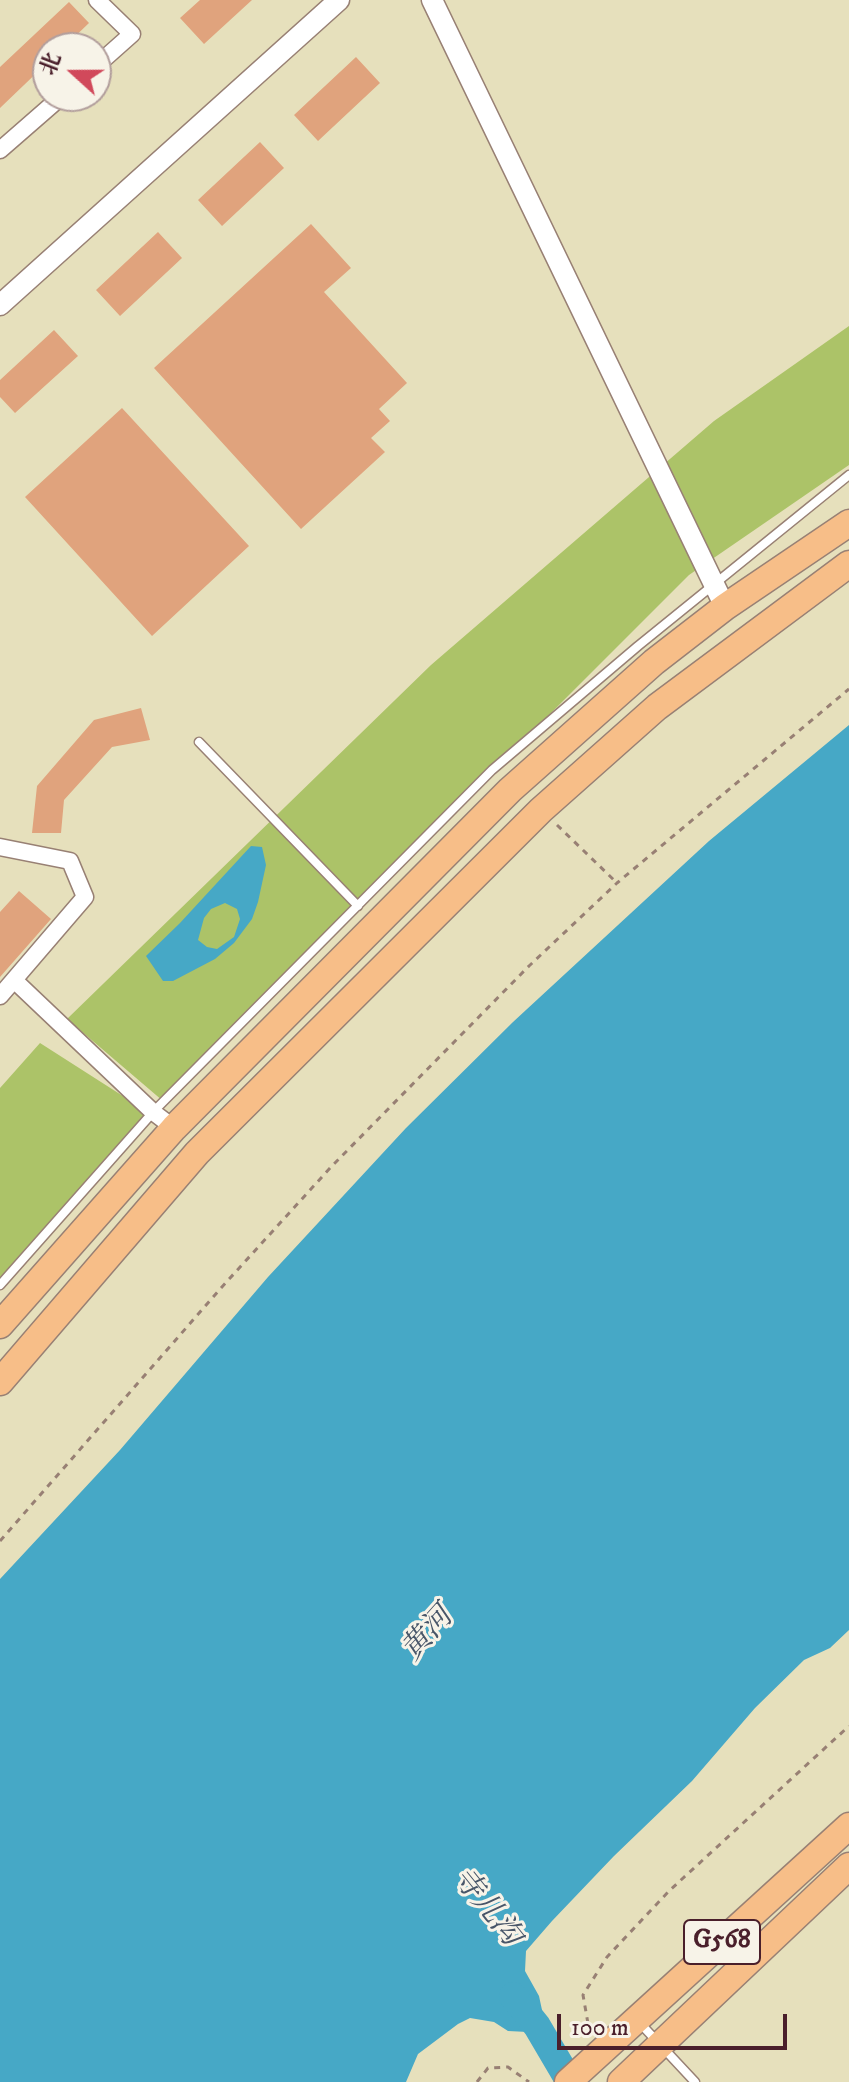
<!DOCTYPE html>
<meta charset="utf-8">
<style>
body{margin:0}
#map{position:relative;width:849px;height:2082px;overflow:hidden;background:#e6e0bc;font-family:"IM FELL DW Pica","Noto Serif SC",serif}
canvas{display:block}
.north{position:absolute;left:32px;top:32px;width:80px;height:80px;box-sizing:border-box;background:#f7f3e8;border:2px solid #b29e9c;border-radius:50%;rotate:291deg;font-size:22px;font-weight:700;line-height:32px;text-align:center;color:#4a1f2b}
.north::after{content:'';display:block;margin:auto;width:28px;height:36px;background:#d1495b;clip-path:polygon(50% 0,100% 100%,50% 72%,0 100%)}
.scale{position:absolute;left:557px;top:2014px;width:230px;height:36px;box-sizing:border-box;border:4px solid #4a1f2b;border-top:0;padding-left:10px;font-size:24px;line-height:28px;white-space:nowrap;color:#4a1f2b;-webkit-text-stroke:6px #f7f3e8;paint-order:stroke}
</style>
<div id="map">
<canvas width="849" height="2082"></canvas>
<div class="north">北</div>
<div class="scale">100 m</div>
</div>
<script>
const ctx = document.querySelector('canvas').getContext('2d');
ctx.lineJoin = 'round';
function fillPath(path, color) {
  ctx.fillStyle = color;
  ctx.fill(path, 'evenodd');
}
function shape(rows) {
  const path = new Path2D();
  for (const r of rows) {
    path.moveTo(r[0], r[1]);
    for (let i = 2; i < r.length; i += 2) path.lineTo(r[i], r[i + 1]);
  }
  return path;
}
function strokePath(path, color, width, dash) {
  ctx.strokeStyle = color;
  ctx.lineWidth = width;
  ctx.lineCap = dash ? 'butt' : 'round';
  ctx.setLineDash(dash || []);
  ctx.stroke(path);
}
function label(font, color, halo, rows, align = 'center') {
  ctx.font = font + ' "IM FELL DW Pica","Noto Serif SC",serif';
  ctx.lineWidth = 6;
  ctx.setLineDash([]);
  ctx.textBaseline = 'middle';
  ctx.strokeStyle = halo;
  ctx.fillStyle = color;
  for (const [text, x, y, turn = 0] of rows) {
    ctx.save();
    ctx.translate(x, y);
    ctx.rotate((+turn || 0) * Math.PI / 180);
    ctx.textAlign = isNaN(turn) ? turn : align;
    if (halo) ctx.strokeText(text, 0, 0);
    ctx.fillText(text, 0, 0);
    ctx.restore();
  }
}
fillPath(shape([
 [849,326,849,465,689,575,163,1101,67,1019,431,665,714,421],
 [40,1043,151,1114,0,1281,0,1088]
]), '#acc368');
fillPath(shape([
 [849,725,849,1630,830,1648,804,1660,755,1708,692,1781,614,1856,552,1921,526,1951,525,1971,539,1996,542,2010,537,2026,528,2032,508,2031,494,2022,470,2018,458,2024,418,2054,406,2082,0,2082,0,1579,120,1450,268,1277,406,1128,513,1022,709,841],
 [251,846,262,847,266,865,258,902,252,919,234,943,215,959,173,981,163,981,146,956,180,923],
 [225,903,237,909,240,919,234,937,217,949,207,947,198,940,204,918,211,909]
]), '#46a8c6');
strokePath(shape([
 [513,1996,537,2026,570,2082]
]), '#46a8c6', 28);
fillPath(shape([
 [200,0,252,0,204,44,180,18],
 [69,2,89,23,63,48,48,48,48,62,0,108,0,67],
 [356,57,380,83,318,141,294,115],
 [260,142,284,168,222,226,198,200],
 [311,224,351,268,324,292,407,383,379,409,390,421,371,438,385,452,301,529,154,368],
 [158,232,182,258,120,316,96,290],
 [54,330,78,356,15,413,0,397,0,380],
 [122,408,249,546,152,636,25,497],
 [141,708,150,740,112,747,64,800,61,833,32,833,37,786,94,720],
 [19,891,51,919,0,977,0,912]
]), '#e0a37d');
const service = shape([
 [199,742,358,906],
 [0,1285,155,1110,492,770,638,646,849,475],
 [638,2021,695,2082]
]);
const minor = shape([
 [96,66,132,34,97,0],
 [0,150,62,96],
 [0,847,70,861,85,897,0,996],
 [14,980,153,1112,174,1128]
]);
const tertiary = shape([
 [432,0,725,607],
 [0,305,339,0]
]);
const primary = shape([
 [0,1325,174,1128,510,790,654,662,725,607,849,523],
 [0,1382,197,1153,541,810,657,707,849,564]
]);
const trunk = shape([
 [568,2082,849,1826],
 [621,2082,849,1866]
]);
strokePath(service, '#988074', 11);
strokePath(minor, '#988074', 19);
strokePath(tertiary, '#988074', 23);
strokePath(primary, '#988074', 29);
strokePath(trunk, '#988074', 29);
strokePath(shape([
 [557,825,617,883],
 [0,1541,221,1288,331,1167,529,966,617,883,849,689],
 [590,2035,583,1995,607,1957,669,1891,849,1726],
 [477,2082,488,2068,508,2067,529,2082]
]), '#988074', 3, [6, 6]);
strokePath(service, '#fff', 8);
strokePath(minor, '#fff', 16);
strokePath(tertiary, '#fff', 20);
strokePath(primary, '#f7be88', 26);
strokePath(trunk, '#f7be88', 26);
for (const [x, y, w] of [
 [722,1942,76]
]) {
  const box = new Path2D();
  box.roundRect(x - w / 2, y - 22, w, 44, 6);
  ctx.fillStyle = '#f7f3e8';
  ctx.fill(box);
  strokePath(box, '#4a1f2b', 2);
}
label('bold 26px', '#4a1f2b', null, [
 ["G568",722,1942]
]);
label('italic 30px', '#485669', '#f7f3e8', [
 ["黄河",429,1635,-48],
 ["寺儿沟",485,1908,51]
]);
</script>
